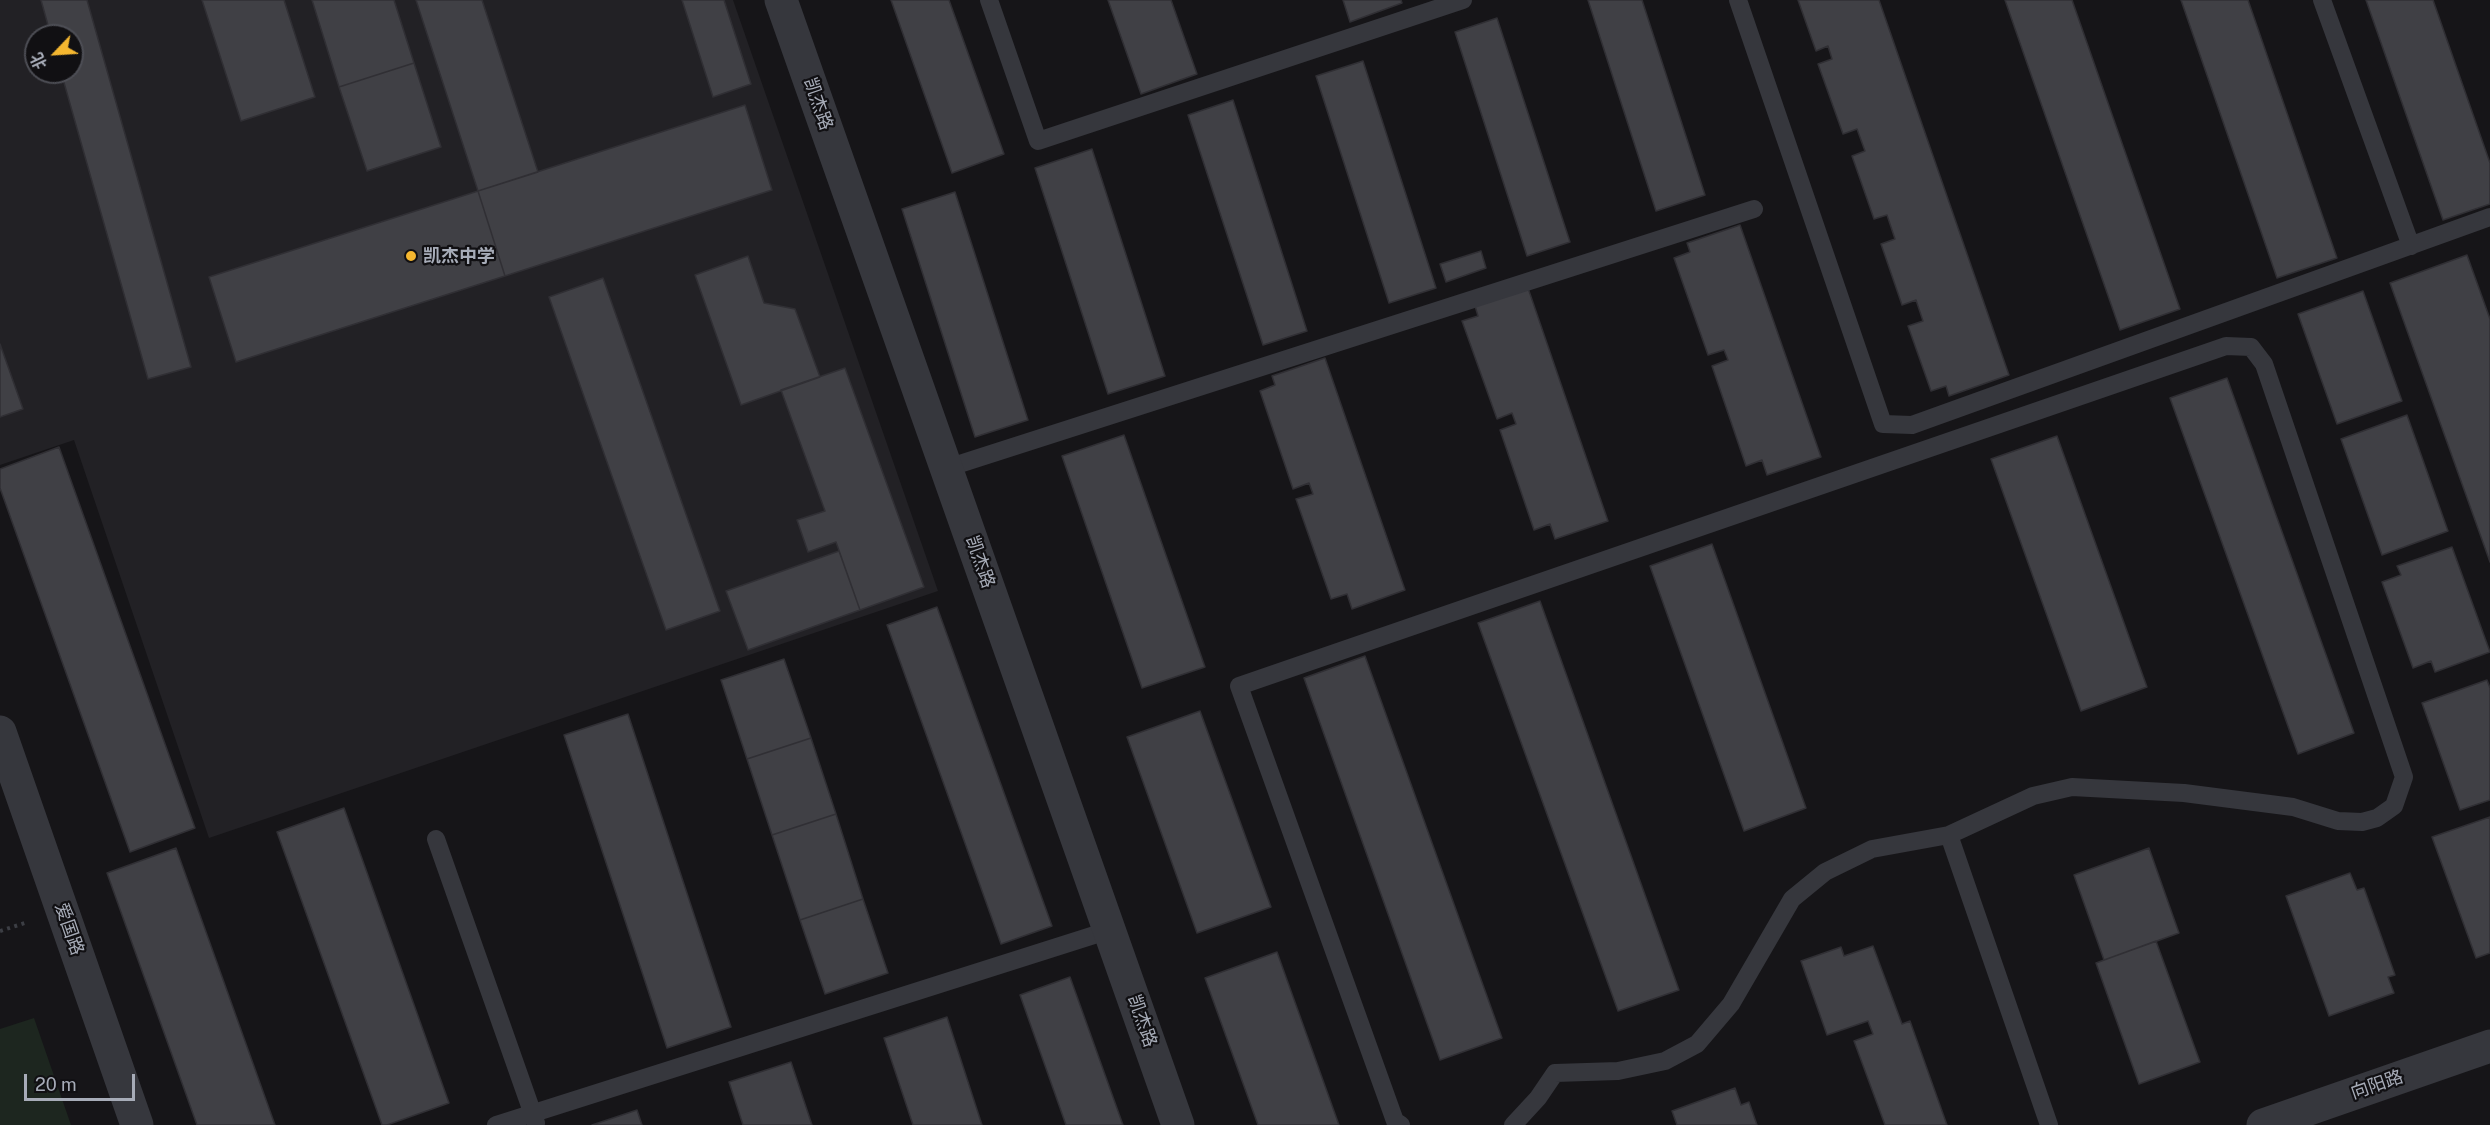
<!DOCTYPE html>
<meta charset="utf-8">
<style>
body{margin:0}
#map{position:relative;width:2490px;height:1125px;overflow:hidden;background:#161518;font-family:"Public Sans","Noto Sans SC",sans-serif}
canvas{display:block}
.north{position:absolute;left:24px;top:24px;width:60px;height:60px;box-sizing:border-box;background:#111013;border:2px solid #4d4e55;border-radius:50%;rotate:245deg;font-size:16px;font-weight:700;line-height:24px;text-align:center;color:#a7acb8}
.north::after{content:'';display:block;margin:auto;width:21px;height:27px;background:#f5b730;clip-path:polygon(50% 0,100% 100%,50% 72%,0 100%)}
.scale{position:absolute;left:24px;top:1074px;width:111px;height:27px;box-sizing:border-box;border:3px solid #a7acb8;border-top:0;padding-left:8px;font-size:18px;line-height:21px;white-space:nowrap;color:#a7acb8;-webkit-text-stroke:4px #111013;paint-order:stroke}
</style>
<div id="map">
<canvas width="2490" height="1125"></canvas>
<div class="north">北</div>
<div class="scale">20 m</div>
</div>
<script>
const ctx = document.querySelector('canvas').getContext('2d');
ctx.lineJoin = 'round';
function fillPath(path, color) {
  ctx.fillStyle = color;
  ctx.fill(path, 'evenodd');
}
function shape(rows) {
  const path = new Path2D();
  for (const r of rows) {
    path.moveTo(r[0], r[1]);
    for (let i = 2; i < r.length; i += 2) path.lineTo(r[i], r[i + 1]);
  }
  return path;
}
function strokePath(path, color, width, dash) {
  ctx.strokeStyle = color;
  ctx.lineWidth = width;
  ctx.lineCap = dash ? 'butt' : 'round';
  ctx.setLineDash(dash || []);
  ctx.stroke(path);
}
function label(font, color, halo, rows, align = 'center') {
  ctx.font = font + ' "Public Sans","Noto Sans SC",sans-serif';
  ctx.lineWidth = 4.5;
  ctx.setLineDash([]);
  ctx.textBaseline = 'middle';
  ctx.strokeStyle = halo;
  ctx.fillStyle = color;
  for (const [text, x, y, turn = 0] of rows) {
    ctx.save();
    ctx.translate(x, y);
    ctx.rotate((+turn || 0) * Math.PI / 180);
    ctx.textAlign = isNaN(turn) ? turn : align;
    if (halo) ctx.strokeText(text, 0, 0);
    ctx.fillText(text, 0, 0);
    ctx.restore();
  }
}
fillPath(shape([
 [0,0,733,0,938,591,209,838,74,440,0,465],
 [36,36,72,36,72,72,36,72]
]), '#222125');
fillPath(shape([
 [34,1018,71,1125,0,1125,0,1029]
]), '#1d261f');
const building = shape([
 [41,0,87,0,191,367,148,379,61,72,72,72,72,36,51,36,41,0],
 [202,0,284,0,315,97,241,121,202,0],
 [312,0,394,0,414,63,339,87,312,0],
 [416,0,482,0,538,172,478,191,416,0],
 [682,0,724,0,751,84,713,97,682,0],
 [891,0,949,0,1004,154,952,173,891,0],
 [1108,0,1171,0,1197,74,1141,94,1108,0],
 [1343,0,1401,0,1402,3,1350,22,1343,0],
 [1588,0,1642,0,1705,195,1656,211,1588,0],
 [1798,0,1879,0,2009,375,1949,396,1946,386,1931,391,1908,326,1923,321,1916,300,1902,305,1881,244,1895,239,1887,215,1874,219,1852,156,1865,151,1857,129,1843,134,1818,64,1832,59,1828,46,1816,51,1798,0],
 [2005,0,2072,0,2180,309,2120,330,2005,0],
 [2181,0,2248,0,2337,258,2277,278,2181,0],
 [2366,0,2433,0,2490,163,2490,204,2443,220,2366,0],
 [1497,18,1570,242,1527,256,1455,32,1497,18],
 [1363,61,1436,288,1389,303,1316,76,1363,61],
 [414,63,441,147,367,171,339,87,414,63],
 [1233,100,1307,331,1263,345,1188,115,1233,100],
 [745,105,772,190,505,276,478,191,745,105],
 [1092,149,1165,376,1108,394,1035,168,1092,149],
 [478,191,505,276,236,362,209,277,478,191],
 [955,192,1028,420,975,437,902,209,955,192],
 [1740,225,1821,457,1767,475,1762,460,1746,466,1712,366,1728,360,1724,350,1708,355,1674,258,1690,252,1687,243,1740,225],
 [1481,251,1486,268,1446,282,1440,264,1481,251],
 [2467,255,2490,319,2490,562,2390,283,2467,255],
 [748,256,764,303,795,309,820,377,741,405,695,275,748,256],
 [603,278,720,611,666,630,549,297,603,278],
 [1528,288,1608,521,1555,539,1550,524,1534,530,1500,430,1516,424,1512,413,1497,419,1462,321,1478,316,1475,306,1528,288],
 [2363,291,2402,401,2337,424,2298,314,2363,291],
 [0,344,23,409,0,417,0,344],
 [1325,358,1405,590,1352,609,1347,594,1331,599,1296,499,1313,494,1309,483,1293,489,1260,391,1275,385,1272,376,1325,358],
 [845,368,924,587,860,610,836,542,808,552,797,520,825,511,781,390,845,368],
 [2227,378,2354,733,2298,754,2170,398,2227,378],
 [2407,415,2448,531,2382,555,2341,439,2407,415],
 [1124,435,1205,667,1142,688,1062,456,1124,435],
 [2057,436,2147,687,2081,711,1991,459,2057,436],
 [59,447,195,828,130,852,0,488,0,469,59,447],
 [1712,544,1806,808,1744,831,1650,566,1712,544],
 [2452,547,2490,652,2435,672,2431,661,2413,668,2382,582,2401,575,2397,566,2452,547],
 [839,551,860,610,748,650,726,591,839,551],
 [1540,601,1679,990,1618,1011,1478,623,1540,601],
 [937,607,1052,926,1001,944,887,625,937,607],
 [1365,656,1502,1038,1440,1060,1304,678,1365,656],
 [784,659,811,738,747,759,721,680,784,659],
 [2487,680,2490,688,2490,800,2460,810,2422,703,2487,680],
 [1200,711,1271,907,1197,933,1127,737,1200,711],
 [628,714,731,1027,667,1048,564,735,628,714],
 [811,738,836,814,772,835,747,759,811,738],
 [344,808,449,1103,387,1125,382,1125,277,832,344,808],
 [836,814,863,899,800,920,772,835,836,814],
 [2490,817,2490,953,2476,958,2432,837,2490,817],
 [176,848,275,1125,197,1125,107,873,176,848],
 [2149,848,2179,933,2104,960,2074,875,2149,848],
 [2350,873,2357,890,2364,888,2395,975,2388,977,2394,993,2329,1016,2286,896,2350,873],
 [863,899,888,973,825,994,800,920,863,899],
 [2156,941,2200,1062,2139,1084,2096,963,2156,941],
 [1873,946,1902,1024,1910,1021,1947,1125,1885,1125,1854,1041,1873,1034,1868,1021,1827,1035,1801,961,1841,947,1844,956,1873,946],
 [1277,952,1339,1125,1258,1125,1205,978,1277,952],
 [1070,977,1123,1125,1066,1125,1020,995,1070,977],
 [947,1017,982,1125,913,1125,884,1038,947,1017],
 [791,1062,812,1125,743,1125,729,1082,791,1062],
 [1735,1088,1741,1105,1749,1102,1757,1125,1677,1125,1672,1111,1735,1088],
 [637,1110,642,1125,592,1125,637,1110]
]);
fillPath(building, '#404045');
strokePath(building, '#302f34', 1.5);
strokePath(shape([
 [0,931,28,922]
]), '#3c3e44', 4, [3, 4.5]);
strokePath(shape([
 [989,0,1038,141,1463,0],
 [1738,0,1883,424,1912,425,2490,217],
 [2322,0,2411,246],
 [947,468,1754,209],
 [1949,835,2049,1125],
 [436,839,536,1123],
 [496,1125,1110,930],
 [1401,1125,1395,1121,1239,686,2226,346,2251,347,2264,364,2404,777,2394,806,2377,818,2362,822,2338,821,2293,807,2184,793,2072,787,2033,796,1949,835,1872,849,1825,872,1792,899,1731,1004,1697,1044,1665,1061,1618,1071,1555,1073,1538,1098,1513,1125]
]), '#36373d', 18);
strokePath(shape([
 [781,0,1178,1125],
 [0,732,137,1125],
 [2263,1125,2490,1046]
]), '#36373d', 33);
for (const [x, y, r, color] of [
 [411,256,6,"#f5b730"]
]) {
  const dot = new Path2D();
  dot.arc(x, y, r, 0, 2 * Math.PI);
  ctx.fillStyle = color;
  ctx.fill(dot);
  strokePath(dot, '#111013', 2);
}
label('18px', '#a7acb8', '#111013', [
 ["凯杰路",818,104,71],
 ["凯杰路",980,562,71],
 ["爱国路",69,929,71],
 ["凯杰路",1142,1021,71],
 ["向阳路",2377,1085,-19]
]);
label('bold 18px', '#a7acb8', '#111013', [
 ["凯杰中学",423,256]
], 'left');
</script>
